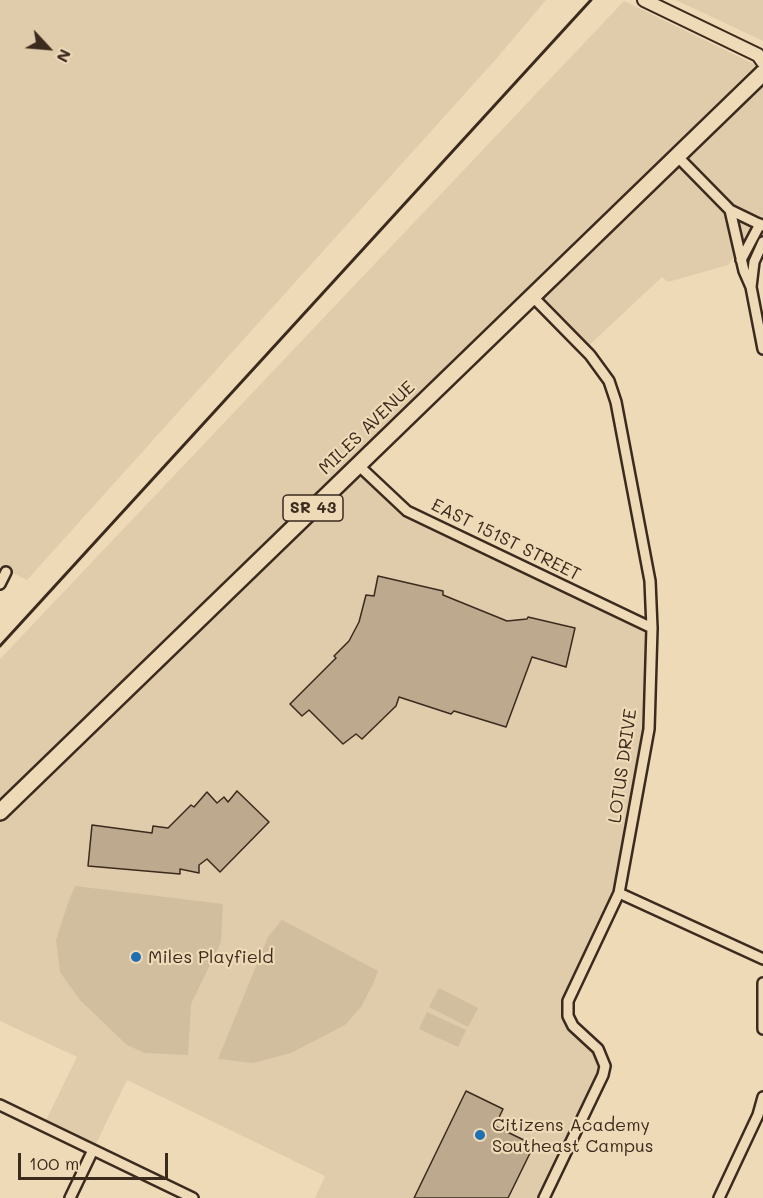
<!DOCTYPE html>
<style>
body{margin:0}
#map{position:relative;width:763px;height:1198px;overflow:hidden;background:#efdab8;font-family:Mali,sans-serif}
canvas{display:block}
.north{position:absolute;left:18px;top:18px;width:60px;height:60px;-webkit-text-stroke:4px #efdab8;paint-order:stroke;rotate:116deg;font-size:16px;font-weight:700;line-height:24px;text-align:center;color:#3b2a1e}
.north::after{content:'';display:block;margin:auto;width:21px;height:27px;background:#3b2a1e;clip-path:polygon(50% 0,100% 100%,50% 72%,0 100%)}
.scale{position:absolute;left:18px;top:1153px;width:150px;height:27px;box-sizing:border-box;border:3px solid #3b2a1e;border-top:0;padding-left:8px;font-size:18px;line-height:21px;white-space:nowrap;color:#3b2a1e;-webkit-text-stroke:4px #efdab8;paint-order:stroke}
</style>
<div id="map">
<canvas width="763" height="1198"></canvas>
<div class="north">N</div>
<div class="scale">100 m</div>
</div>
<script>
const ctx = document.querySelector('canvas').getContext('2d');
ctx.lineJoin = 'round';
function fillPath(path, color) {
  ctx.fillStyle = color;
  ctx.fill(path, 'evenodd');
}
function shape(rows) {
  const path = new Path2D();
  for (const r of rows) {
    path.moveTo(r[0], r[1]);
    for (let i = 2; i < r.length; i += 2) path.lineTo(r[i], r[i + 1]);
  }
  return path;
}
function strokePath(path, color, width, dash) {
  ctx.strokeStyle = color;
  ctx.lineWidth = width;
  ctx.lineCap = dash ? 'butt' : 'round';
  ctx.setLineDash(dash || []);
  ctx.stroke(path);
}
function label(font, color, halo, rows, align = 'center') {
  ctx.font = font + ' Mali,sans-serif';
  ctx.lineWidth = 4.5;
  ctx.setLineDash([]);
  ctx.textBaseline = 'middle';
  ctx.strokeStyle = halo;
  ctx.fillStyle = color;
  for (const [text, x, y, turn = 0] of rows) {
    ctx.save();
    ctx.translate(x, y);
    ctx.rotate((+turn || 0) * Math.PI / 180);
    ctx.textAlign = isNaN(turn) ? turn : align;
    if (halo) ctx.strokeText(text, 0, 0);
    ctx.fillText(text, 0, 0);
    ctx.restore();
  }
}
fillPath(shape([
 [0,0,546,0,497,58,27,580,0,567],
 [676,0,763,0,763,41],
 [624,1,756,65,0,805,0,659],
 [763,73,763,214,761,219,728,265,668,282,662,277,584,350,533,297],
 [357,464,407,511,652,628,649,729,619,893,568,1001,568,1016,590,1041,605,1066,544,1198,315,1198,325,1176,127,1080,93,1150,43,1126,77,1057,0,1021,0,813]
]), '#e0cbab');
fillPath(shape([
 [75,886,223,904,221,942,191,1004,188,1055,145,1053,127,1045,80,1000,60,972,56,940,68,903],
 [282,920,378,971,373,984,361,1007,345,1025,291,1053,253,1063,218,1059,268,937],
 [439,988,478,1008,468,1027,429,1007],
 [427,1012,466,1030,458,1047,419,1029]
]), '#d1be9f');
const building = shape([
 [378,576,443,591,443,595,507,621,527,619,528,617,575,628,566,667,532,657,506,727,454,711,451,714,399,697,396,706,362,739,356,734,343,744,309,710,302,716,290,704,336,658,334,656,349,641,359,622,366,595,374,596,378,576],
 [237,791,269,822,220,872,207,859,199,865,199,873,180,869,180,874,88,866,92,825,152,833,153,826,168,828,191,805,194,807,207,792,217,803,224,797,228,802,237,791],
 [466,1091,503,1109,495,1126,534,1145,508,1198,414,1198,466,1091]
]);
fillPath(building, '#bda98d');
strokePath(building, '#3b2a1e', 1.5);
const minor = shape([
 [677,156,730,210,763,226],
 [730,210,744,271,751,287,763,349],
 [741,260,760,224],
 [751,287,754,262,763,242],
 [533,297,590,355,609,381,616,402,650,581,652,628,649,729,619,893,568,1001,568,1016,573,1026,598,1049,605,1066,603,1075,544,1198],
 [357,464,407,511,652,628],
 [0,584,6,572],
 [619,893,763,959],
 [763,983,763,1029],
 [0,1105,193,1198],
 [70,1198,93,1150],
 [719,1198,758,1115,763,1097]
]);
const tertiary = shape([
 [644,0,758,55,763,62]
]);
const primary = shape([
 [0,812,763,73]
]);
strokePath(minor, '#3b2a1e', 14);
strokePath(tertiary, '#3b2a1e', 16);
strokePath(primary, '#3b2a1e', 20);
strokePath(minor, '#efdab8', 9);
strokePath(tertiary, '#efdab8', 12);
strokePath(primary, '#efdab8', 15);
strokePath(shape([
 [0,646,591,0]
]), '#3b2a1e', 3);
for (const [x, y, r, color] of [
 [136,957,6,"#1f6fb2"],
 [480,1135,6,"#1f6fb2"]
]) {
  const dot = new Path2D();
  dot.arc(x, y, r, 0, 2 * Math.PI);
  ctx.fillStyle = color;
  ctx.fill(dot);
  strokePath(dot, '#efdab8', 2);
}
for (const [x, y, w] of [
 [313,508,60]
]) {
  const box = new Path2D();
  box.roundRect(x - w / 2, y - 13, w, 26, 4.5);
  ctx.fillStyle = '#efdab8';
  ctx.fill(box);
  strokePath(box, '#3b2a1e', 1.5);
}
label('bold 16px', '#3b2a1e', null, [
 ["SR 43",313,508]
]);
label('18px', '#3b2a1e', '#efdab8', [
 ["MILES AVENUE",367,428,-44],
 ["EAST 151ST STREET",506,540,26],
 ["LOTUS DRIVE",623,766,-82]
]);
label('18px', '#3b2a1e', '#efdab8', [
 ["Miles Playfield",148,957],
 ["Citizens Academy",492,1125],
 ["Southeast Campus",492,1146]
], 'left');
</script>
